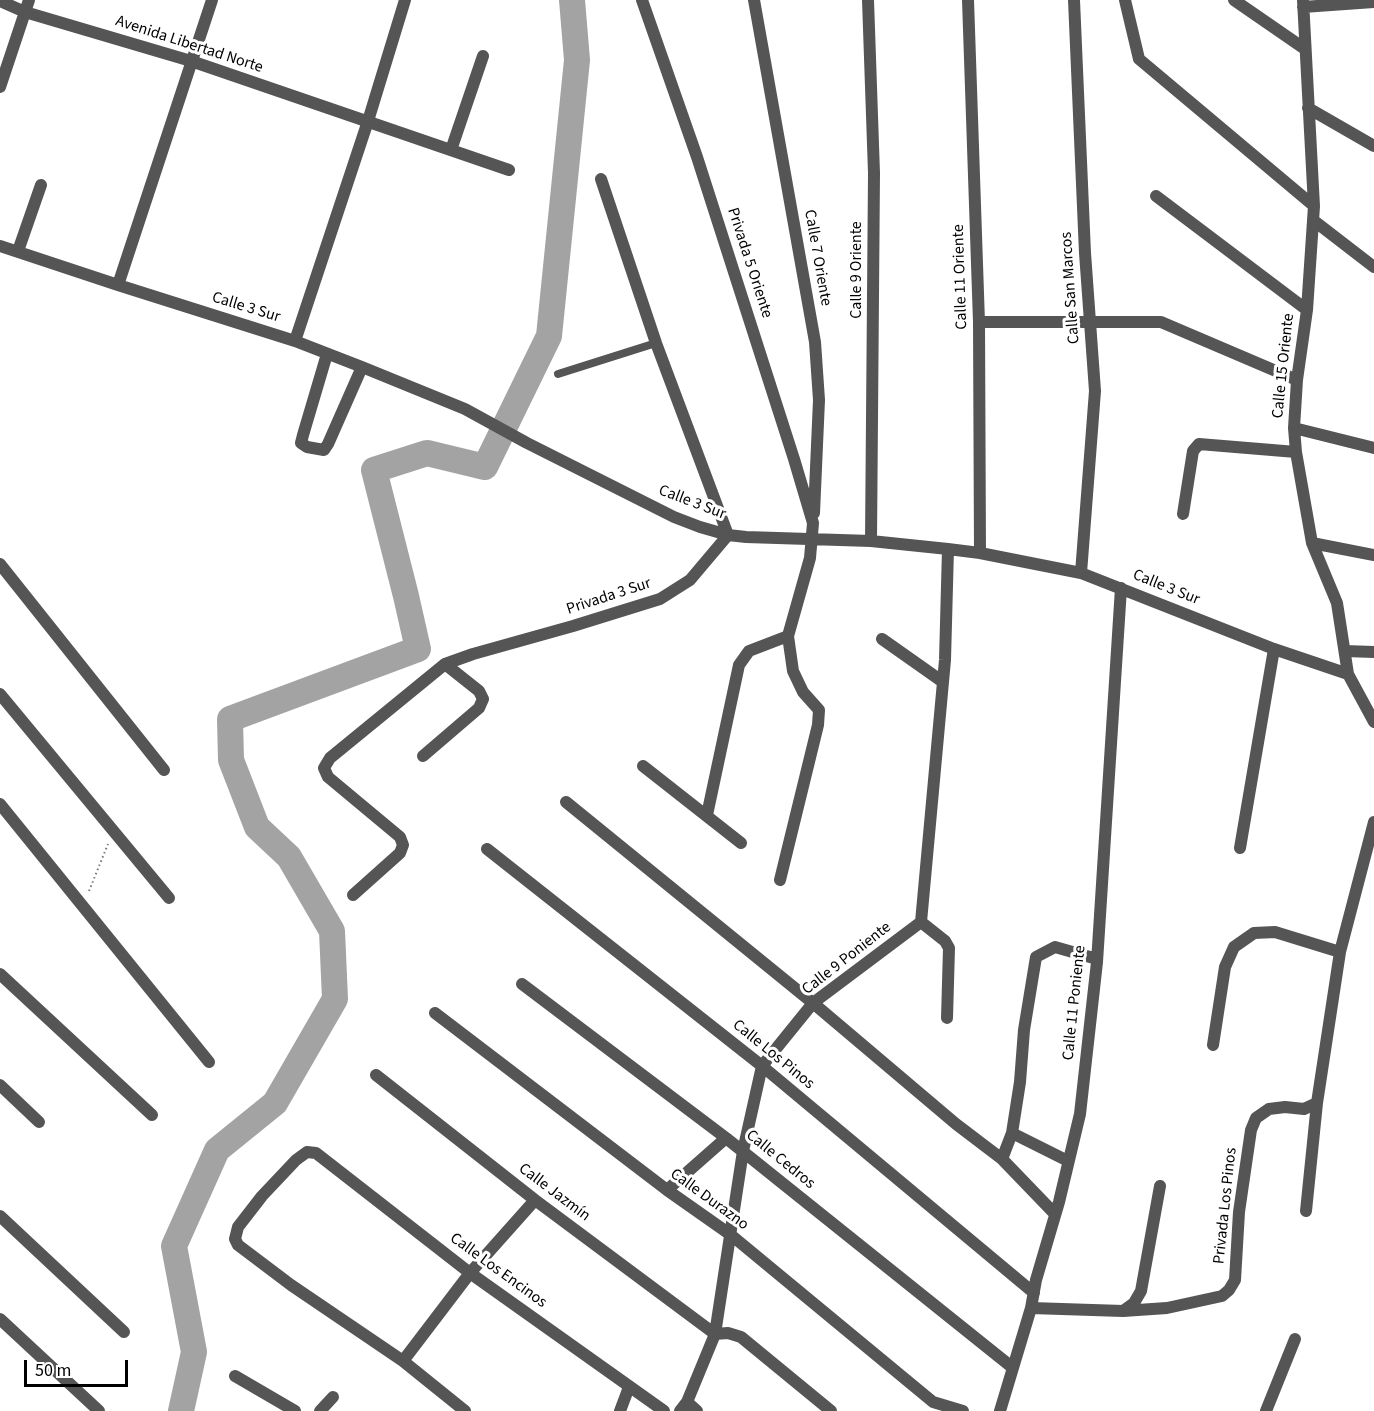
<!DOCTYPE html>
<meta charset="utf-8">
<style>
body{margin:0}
#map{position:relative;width:1374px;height:1411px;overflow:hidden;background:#fff;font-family:"Source Sans 3",sans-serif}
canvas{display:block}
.scale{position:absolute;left:24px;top:1360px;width:104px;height:27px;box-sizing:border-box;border:3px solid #000;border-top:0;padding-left:8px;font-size:18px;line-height:21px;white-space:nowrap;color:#000;-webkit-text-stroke:4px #fff;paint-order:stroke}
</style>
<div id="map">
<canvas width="1374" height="1411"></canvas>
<div class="scale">50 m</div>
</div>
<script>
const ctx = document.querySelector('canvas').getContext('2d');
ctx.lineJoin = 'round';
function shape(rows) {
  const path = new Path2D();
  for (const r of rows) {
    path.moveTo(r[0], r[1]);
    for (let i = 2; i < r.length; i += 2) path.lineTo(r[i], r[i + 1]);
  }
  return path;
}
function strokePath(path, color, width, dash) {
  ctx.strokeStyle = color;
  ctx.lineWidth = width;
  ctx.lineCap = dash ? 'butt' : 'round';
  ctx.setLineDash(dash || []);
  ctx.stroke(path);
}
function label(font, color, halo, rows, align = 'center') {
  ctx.font = font + ' "Source Sans 3",sans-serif';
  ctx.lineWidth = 6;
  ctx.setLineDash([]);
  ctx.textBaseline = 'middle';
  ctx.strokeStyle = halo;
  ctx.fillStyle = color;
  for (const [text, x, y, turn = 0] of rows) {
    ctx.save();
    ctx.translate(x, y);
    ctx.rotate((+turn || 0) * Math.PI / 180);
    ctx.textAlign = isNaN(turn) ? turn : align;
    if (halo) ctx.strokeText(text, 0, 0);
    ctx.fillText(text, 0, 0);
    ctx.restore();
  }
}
strokePath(shape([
 [181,1411,194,1352,174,1246,217,1150,275,1103,335,999,332,931,289,857,257,827,231,760,230,719,418,649,406,596,374,470,427,453,485,467,549,336,577,60,572,0]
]), '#a3a3a3', 26);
strokePath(shape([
 [89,891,108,844]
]), '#777', 2, [1.5, 3]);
strokePath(shape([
 [558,374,656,343]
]), '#555', 8);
strokePath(shape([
 [642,0,697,157,794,459,813,523,810,558,788,636,793,671,803,692,819,710,818,725,780,880],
 [754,0,815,342,819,400,814,513],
 [868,0,874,173,871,541],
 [968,0,979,322,980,553],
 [1074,0,1085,253,1095,391,1081,573],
 [1125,0,1139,59,1314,206],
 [1234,0,1305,49],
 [1303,0,1314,206,1307,310,1297,380,1294,428,1296,452,1312,543,1337,603,1348,674,1374,722],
 [0,1,25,12,191,61,509,170],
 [1303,7,1374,2],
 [0,87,29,0],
 [1308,108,1374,146],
 [451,150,483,56],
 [1156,196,1307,310],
 [1313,220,1374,267],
 [0,246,118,285,295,341,362,367,465,409,527,443,674,517,700,527,728,535,746,537,871,541,948,549,980,553,1081,573,1274,649,1348,674],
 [18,251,41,185],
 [118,285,212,0],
 [979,322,1161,322,1297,380],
 [295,341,368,121,405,0],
 [327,354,303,435,301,443,307,447,324,450,328,444,362,367],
 [1294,428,1374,448],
 [1183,514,1193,451,1199,444,1296,452],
 [1312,543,1374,555],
 [0,564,164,770],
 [882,639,943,682],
 [1345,651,1374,652],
 [0,694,169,898],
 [423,756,479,708,483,699,479,691,445,664],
 [643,766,741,843],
 [566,802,813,1003,956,1124,1002,1159,1055,1214],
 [0,804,209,1062],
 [707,815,739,665,749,651,788,636],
 [1240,848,1274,649],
 [487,849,762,1066,1034,1293],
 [353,895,400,853,403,845,400,837,328,777,324,768,330,758,445,664,473,654,573,626,660,599,690,580,728,535,656,343,601,179],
 [921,922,945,941,949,948,947,1018],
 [0,974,152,1115],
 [522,984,726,1138,1013,1368],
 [435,1013,667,1190,731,1235,933,1402,963,1411],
 [1213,1045,1225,967,1234,947,1254,933,1275,932,1340,952],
 [376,1075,535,1200,715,1334,728,1333,741,1337,831,1411],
 [0,1085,39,1122],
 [1012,1133,1068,1161],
 [1002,1159,1012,1133,1020,1082,1024,1030,1036,957,1055,947,1097,959],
 [667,1190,726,1138],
 [1306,1211,1317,1103,1340,952,1374,822],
 [0,1216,124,1332],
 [1031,1308,1123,1311,1134,1303,1141,1291,1160,1186],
 [1123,1311,1167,1308,1222,1296,1229,1290,1235,1280,1239,1212,1251,1130,1256,1118,1269,1109,1285,1107,1304,1109,1317,1103],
 [0,1319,99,1411],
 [403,1361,470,1273,535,1200],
 [235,1376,295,1411],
 [687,1402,697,1411],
 [320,1411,333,1397],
 [465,1411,403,1361,291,1285,238,1245,235,1239,238,1227,262,1196,296,1160,307,1152,316,1153,470,1273,664,1411],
 [620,1411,629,1387],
 [680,1411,687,1402,715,1334,743,1151,762,1066,813,1003,921,922,945,660,948,549],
 [1000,1411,1031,1308,1036,1280,1059,1202,1080,1114,1097,962,1121,588],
 [1266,1411,1295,1339]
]), '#555', 12);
label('16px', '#000', '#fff', [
 ["Avenida Libertad Norte",189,45,18],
 ["Calle 7 Oriente",817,258,80],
 ["Privada 5 Oriente",749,263,72],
 ["Calle 9 Oriente",857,270,-90],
 ["Calle 11 Oriente",961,277,-92],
 ["Calle San Marcos",1071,288,-94],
 ["Calle 3 Sur",246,308,17],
 ["Calle 15 Oriente",1284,366,-84],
 ["Calle 3 Sur",692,503,21],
 ["Calle 3 Sur",1166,588,22],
 ["Privada 3 Sur",609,597,-18],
 ["Calle 9 Poniente",847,959,-38],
 ["Calle 11 Poniente",1075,1003,-84],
 ["Calle Los Pinos",773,1055,39],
 ["Calle Cedros",780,1160,39],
 ["Calle Jazmín",554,1193,37],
 ["Calle Durazno",709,1200,36],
 ["Privada Los Pinos",1226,1206,-84],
 ["Calle Los Encinos",498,1271,36]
]);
</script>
